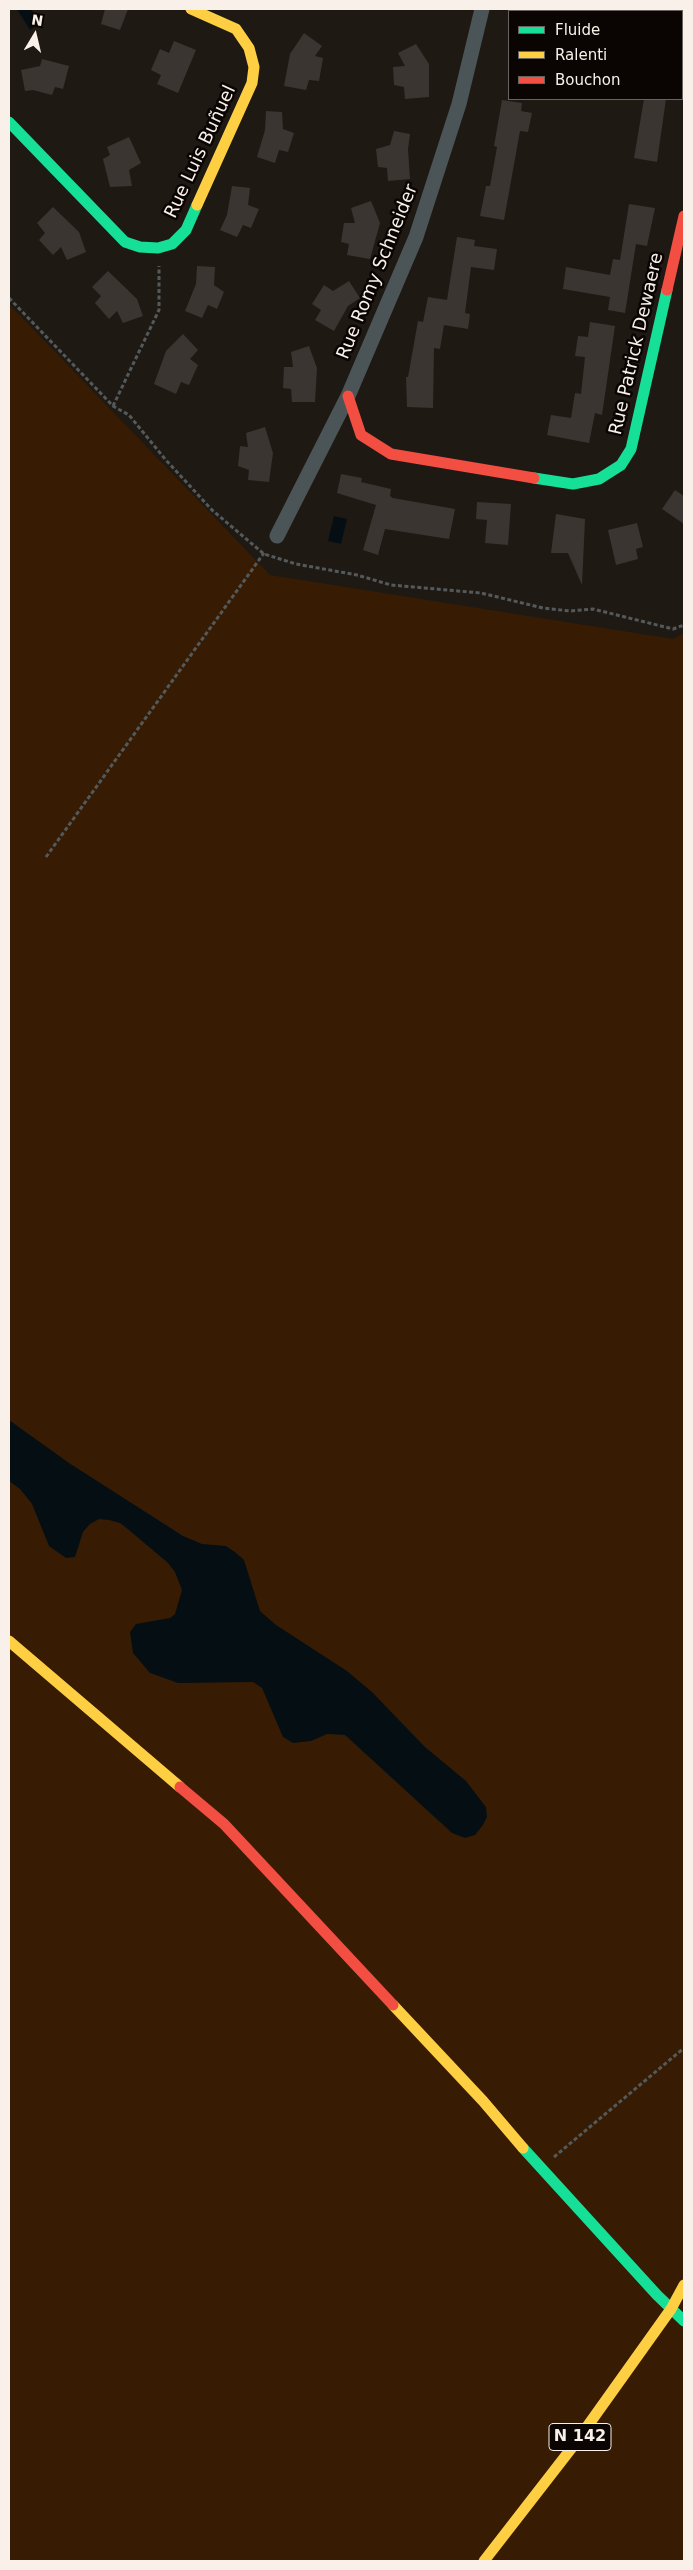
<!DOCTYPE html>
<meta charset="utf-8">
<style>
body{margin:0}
#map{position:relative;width:693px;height:2570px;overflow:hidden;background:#1f1914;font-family:"DejaVu Sans",sans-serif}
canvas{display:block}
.frame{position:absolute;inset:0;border:10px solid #f8f0e9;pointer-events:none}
.legend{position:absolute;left:508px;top:10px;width:175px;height:90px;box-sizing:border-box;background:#0a0503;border:1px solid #69635f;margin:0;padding:6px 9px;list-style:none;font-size:15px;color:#f8f0e9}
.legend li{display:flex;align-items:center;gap:10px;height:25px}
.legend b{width:25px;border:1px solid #69635f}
.north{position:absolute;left:10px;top:10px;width:50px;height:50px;-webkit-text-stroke:4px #0a0503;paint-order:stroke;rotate:9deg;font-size:14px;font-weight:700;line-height:20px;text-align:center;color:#f8f0e9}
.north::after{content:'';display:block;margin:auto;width:18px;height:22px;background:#f8f0e9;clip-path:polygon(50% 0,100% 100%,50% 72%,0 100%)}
</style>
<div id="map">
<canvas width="693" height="2570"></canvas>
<div class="frame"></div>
<ul class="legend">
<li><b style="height:6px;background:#16e098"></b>Fluide</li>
<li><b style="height:6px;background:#ffcf43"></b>Ralenti</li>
<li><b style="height:6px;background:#f24e42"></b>Bouchon</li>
</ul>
<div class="north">N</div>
</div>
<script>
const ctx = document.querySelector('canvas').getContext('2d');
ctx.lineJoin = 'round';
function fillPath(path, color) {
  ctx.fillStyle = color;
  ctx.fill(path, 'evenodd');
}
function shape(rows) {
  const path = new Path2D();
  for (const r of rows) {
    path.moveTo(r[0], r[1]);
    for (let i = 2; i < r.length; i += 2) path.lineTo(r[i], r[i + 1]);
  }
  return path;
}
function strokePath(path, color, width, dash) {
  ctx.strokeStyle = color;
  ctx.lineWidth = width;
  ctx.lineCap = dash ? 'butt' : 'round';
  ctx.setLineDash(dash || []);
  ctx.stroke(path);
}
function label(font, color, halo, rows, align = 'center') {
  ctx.font = font + ' "DejaVu Sans",sans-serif';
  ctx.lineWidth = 5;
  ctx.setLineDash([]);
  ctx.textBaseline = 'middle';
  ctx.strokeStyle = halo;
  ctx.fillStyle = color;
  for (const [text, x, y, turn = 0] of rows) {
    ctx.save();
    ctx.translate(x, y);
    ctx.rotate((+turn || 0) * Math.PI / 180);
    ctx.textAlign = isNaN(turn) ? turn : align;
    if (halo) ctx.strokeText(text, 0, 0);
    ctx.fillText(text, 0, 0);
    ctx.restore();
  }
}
fillPath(shape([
 [9,304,270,575,673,639,684,633,684,2561,9,2561]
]), '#371c03');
fillPath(shape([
 [17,9,31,9,40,23,30,30],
 [334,516,347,519,341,544,328,541],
 [9,1420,69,1463,183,1536,202,1544,226,1546,235,1552,244,1560,260,1611,276,1625,347,1671,372,1692,425,1747,466,1781,486,1807,487,1817,483,1825,475,1835,465,1838,452,1833,345,1735,327,1734,311,1741,293,1743,283,1737,262,1688,253,1682,178,1683,150,1673,133,1653,130,1632,136,1624,170,1618,175,1614,182,1590,175,1572,168,1563,129,1530,120,1523,109,1520,99,1519,90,1524,83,1532,75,1557,66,1558,49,1546,32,1504,20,1489,9,1481]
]), '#050f13');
fillPath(shape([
 [105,9,128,9,120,30,101,24],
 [304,33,322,46,315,56,323,58,319,81,309,80,306,90,284,86,290,54],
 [174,41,196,50,178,93,157,84,161,75,151,70,160,49,169,53],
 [416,44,429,64,429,97,405,99,404,87,394,85,393,67,405,66,398,53],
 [42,59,69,66,63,89,55,87,52,95,33,90,25,91,21,70,40,66],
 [644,99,666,99,657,162,634,158],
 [502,100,522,103,521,111,532,113,528,132,520,131,504,220,480,216,486,186,490,186,497,147,494,146],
 [266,111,282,112,283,129,294,133,288,152,279,150,275,163,257,157,265,130],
 [394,131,410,134,408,149,410,179,388,181,387,168,378,167,376,149,390,145],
 [129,137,141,163,129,170,132,186,110,187,103,159,110,155,107,147],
 [232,186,250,188,248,205,259,209,251,228,243,225,237,237,220,230,227,215],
 [371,201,380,223,370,259,347,255,349,244,341,242,344,223,355,223,351,208],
 [629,204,655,208,647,246,636,244,625,313,608,310,610,297,563,289,566,267,610,275,613,259,620,260],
 [53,207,79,232,86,252,67,260,61,247,53,255,39,240,45,233,37,223],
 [457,237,475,240,474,246,497,249,494,270,471,267,465,313,470,314,468,329,444,325,440,349,434,348,433,408,407,407,406,377,408,377,418,321,423,322,428,297,447,300],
 [197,266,215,267,214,285,224,292,217,309,208,305,202,318,185,311,196,284],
 [108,271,137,299,143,316,123,323,117,311,109,319,95,303,101,296,92,287],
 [349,281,360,298,348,306,334,331,315,320,321,310,312,304,324,285,333,291],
 [590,322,615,326,602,415,595,413,589,443,547,435,551,415,571,418,575,393,581,394,585,357,575,356,578,336,588,337],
 [183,334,198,350,190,359,198,365,189,385,181,382,176,394,154,384,166,351],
 [309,346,317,368,315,402,292,402,291,389,283,388,284,367,293,367,291,352],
 [265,427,273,453,269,482,248,480,249,470,238,466,240,446,248,447,246,433],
 [341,474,362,478,361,482,391,489,390,496,393,498,455,509,449,539,385,529,378,555,363,550,376,505,337,493],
 [675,490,684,496,684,524,662,509],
 [477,502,511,504,508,545,485,543,487,520,476,519],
 [556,514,585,519,582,585,568,553,551,553],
 [637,523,643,547,636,549,638,559,616,565,608,530]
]), '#3a3531');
strokePath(shape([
 [9,298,113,406,129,415,165,459,212,510,264,554,296,564,357,575,391,585,481,593,543,608,570,611,593,609,673,629,684,625],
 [113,406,159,310,159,266],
 [46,857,264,553],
 [554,2157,684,2048]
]), '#545a5b', 3, [4, 2.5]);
strokePath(shape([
 [277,536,348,396,416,237,459,104,482,9]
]), '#4b5456', 15);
strokePath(shape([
 [9,122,125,242,140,247,158,248,172,244,186,230,197,205],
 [534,478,573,484,599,479,621,465,631,449,667,290],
 [523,2148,657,2295,684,2321]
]), '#16e098', 11);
strokePath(shape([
 [191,9,236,29,249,48,254,67,252,83,197,205],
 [9,1641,180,1787],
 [393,2005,483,2101,523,2148],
 [484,2561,574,2445,671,2309,684,2285]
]), '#ffcf43', 11);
strokePath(shape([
 [667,290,684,216],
 [348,396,361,435,391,454,534,478],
 [180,1787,224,1824,393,2005]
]), '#f24e42', 11);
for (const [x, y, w] of [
 [580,2437,62]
]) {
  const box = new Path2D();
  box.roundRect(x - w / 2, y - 13.5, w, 27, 4);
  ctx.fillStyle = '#0a0503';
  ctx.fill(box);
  strokePath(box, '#f8f0e9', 1);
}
label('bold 16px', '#f8f0e9', null, [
 ["N 142",580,2437]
]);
label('18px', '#f8f0e9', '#0a0503', [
 ["Rue Luis Buñuel",201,152,-65],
 ["Rue Romy Schneider",378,272,-68],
 ["Rue Patrick Dewaere",637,344,-77]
]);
</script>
